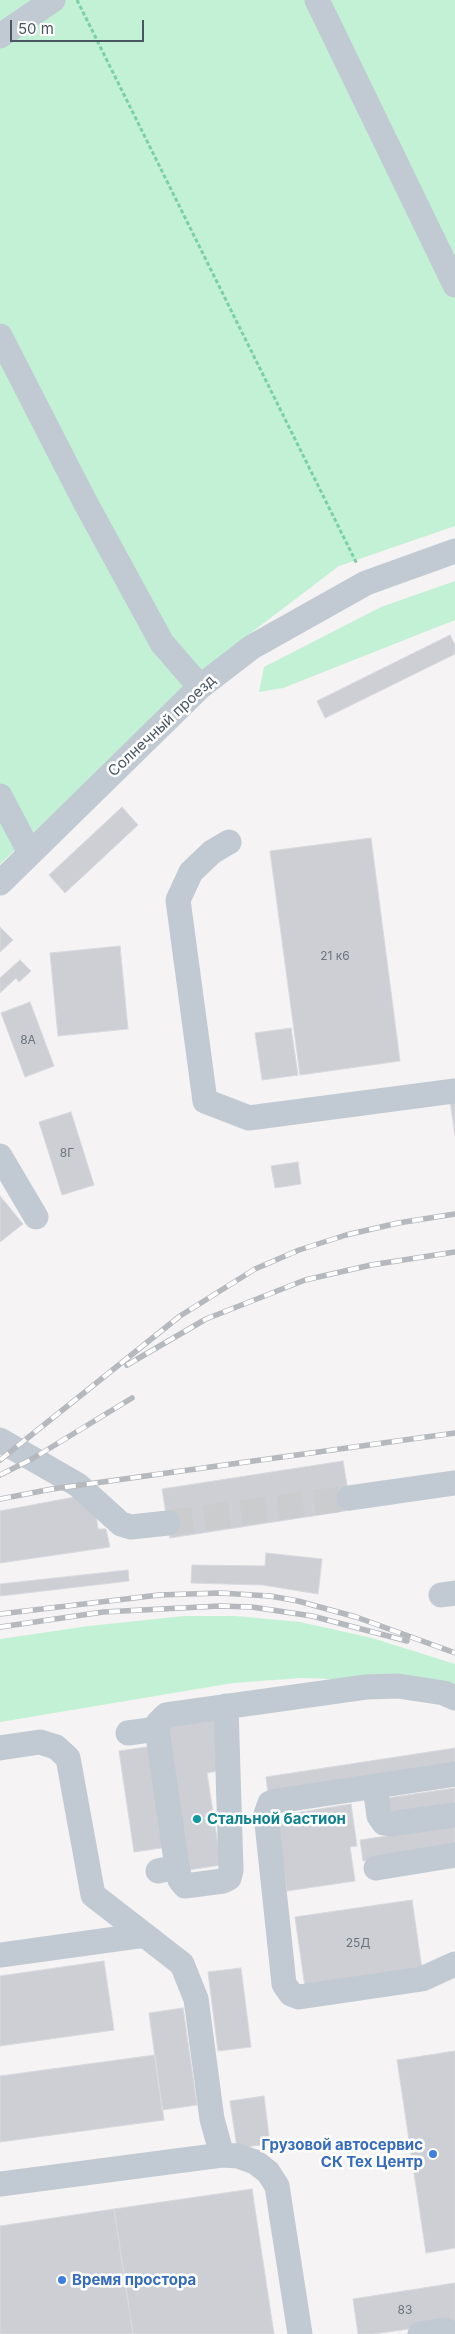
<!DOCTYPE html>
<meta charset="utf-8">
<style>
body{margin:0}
#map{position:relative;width:455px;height:2334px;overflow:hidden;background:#f5f3f3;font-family:Inter,sans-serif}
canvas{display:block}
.scale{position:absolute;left:10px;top:20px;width:134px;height:22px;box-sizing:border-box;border:2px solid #4a5661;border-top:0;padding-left:6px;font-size:15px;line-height:18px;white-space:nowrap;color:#4a5661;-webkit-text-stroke:4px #fff;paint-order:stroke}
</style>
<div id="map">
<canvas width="455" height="2334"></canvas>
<div class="scale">50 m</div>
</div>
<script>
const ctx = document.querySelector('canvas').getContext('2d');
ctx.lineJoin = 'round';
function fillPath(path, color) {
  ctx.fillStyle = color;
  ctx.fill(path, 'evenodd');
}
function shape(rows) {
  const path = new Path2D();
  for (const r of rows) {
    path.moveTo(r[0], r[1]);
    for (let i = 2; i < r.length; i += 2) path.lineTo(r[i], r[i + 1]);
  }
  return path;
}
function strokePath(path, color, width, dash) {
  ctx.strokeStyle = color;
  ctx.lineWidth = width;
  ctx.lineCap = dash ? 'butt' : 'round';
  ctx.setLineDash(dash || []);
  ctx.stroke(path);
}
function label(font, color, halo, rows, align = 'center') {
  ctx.font = font + ' Inter,sans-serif';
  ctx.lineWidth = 5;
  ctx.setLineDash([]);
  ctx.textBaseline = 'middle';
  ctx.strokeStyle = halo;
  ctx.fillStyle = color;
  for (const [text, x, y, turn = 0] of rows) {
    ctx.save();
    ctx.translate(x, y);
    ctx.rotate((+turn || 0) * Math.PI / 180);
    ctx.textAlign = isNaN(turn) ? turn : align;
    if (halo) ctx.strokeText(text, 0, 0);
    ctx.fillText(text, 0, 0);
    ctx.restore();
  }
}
fillPath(shape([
 [0,0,455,0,455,526,339,566,223,654,0,864],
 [455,581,455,620,283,688,259,692,264,667,381,607],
 [184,1616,235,1616,300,1622,372,1638,455,1664,455,1687,361,1680,301,1678,233,1683,0,1722,0,1639,89,1626]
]), '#c3f1d5');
const building = shape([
 [450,635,455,645,455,654,325,718,317,701,450,635],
 [122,807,138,825,65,893,49,875,122,807],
 [371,838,400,1061,300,1075,270,851,371,838],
 [0,927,13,940,0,952,0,927],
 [120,946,128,1029,58,1036,50,953,120,946],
 [20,960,31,971,19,982,16,978,0,993,0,978,20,960],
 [30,1002,54,1066,25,1077,1,1013,30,1002],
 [291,1028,298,1075,262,1080,255,1033,291,1028],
 [455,1099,455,1136,450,1100,455,1099],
 [71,1112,94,1185,62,1195,39,1122,71,1112],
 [298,1162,301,1184,275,1188,271,1166,298,1162],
 [0,1196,23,1224,0,1242,0,1196],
 [343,1461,351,1510,170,1538,162,1489,343,1461],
 [80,1496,95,1506,98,1529,106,1529,110,1547,0,1563,0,1511,80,1496],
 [266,1553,322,1559,318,1594,263,1585,191,1583,192,1565,265,1566,266,1553],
 [128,1570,129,1581,0,1596,0,1584,128,1570],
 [216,1714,224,1770,207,1773,221,1865,188,1870,166,1721,216,1714],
 [153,1746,168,1847,134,1852,119,1751,153,1746],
 [455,1748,455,1766,268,1794,266,1777,455,1748],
 [455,1788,455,1807,390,1816,387,1798,455,1788],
 [351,1804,357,1846,350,1847,355,1881,287,1891,276,1816,351,1804],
 [455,1826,455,1847,363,1861,360,1840,455,1826],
 [412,1900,422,1969,305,1987,295,1917,412,1900],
 [104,1961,114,2030,0,2046,0,1976,104,1961],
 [241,1968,251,2047,218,2051,208,1972,241,1968],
 [183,2008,197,2105,162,2110,149,2013,183,2008],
 [455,2051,455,2248,426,2253,397,2060,455,2051],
 [155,2055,164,2120,0,2142,0,2076,155,2055],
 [264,2096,270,2144,237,2148,230,2101,264,2096],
 [252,2189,274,2334,133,2334,114,2209,252,2189],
 [114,2209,133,2334,0,2334,0,2226,114,2209],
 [455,2283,455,2322,374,2334,358,2334,353,2299,455,2283]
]);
fillPath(building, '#cdcfd5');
strokePath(building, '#d7d9de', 1);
strokePath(shape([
 [168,1523,349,1498]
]), '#caccce', 25, [25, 12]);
strokePath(shape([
 [77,0,357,564]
]), '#7ad0a6', 3, [4, 2.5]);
strokePath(shape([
 [317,0,455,285],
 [0,36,53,0],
 [0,336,84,500,162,643,200,687],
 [0,796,30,853],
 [229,842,212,852,191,872,178,900,205,1101,249,1118,455,1091],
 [0,883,200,687,252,647,366,583,455,551],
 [0,1156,36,1217],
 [0,1440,78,1485,121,1524,131,1527,168,1523],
 [349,1498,455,1483],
 [441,1595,455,1593],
 [128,1733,157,1729],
 [0,1748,40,1742,56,1747,68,1758,93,1895,182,1964,196,1999,212,2119,222,2155,238,2156,255,2162,268,2172,277,2186,300,2334],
 [455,1774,277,1801,270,1803,266,1814,284,1984,291,1994,299,1997,422,1979,455,1964],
 [375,1786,379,1816,384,1823,390,1824,455,1815],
 [176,1860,180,1880,185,1886,223,1881,229,1878,231,1870,226,1706],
 [376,1868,455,1855],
 [158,1871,172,1868,176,1860,157,1729,158,1723,166,1715,366,1687,398,1686,444,1693,455,1698],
 [0,1955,145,1935],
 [0,2184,222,2155],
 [420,2334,446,2330,453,2334]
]), '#c1cad2', 25);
const rail = shape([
 [127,1365,206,1319,305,1280,371,1265,455,1252],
 [0,1460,180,1316,255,1269,299,1250,346,1235,398,1223,455,1214],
 [0,1475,32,1459,132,1398],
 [0,1499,52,1489,455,1433],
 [0,1614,159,1595,220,1593,270,1596,298,1601,356,1617,455,1653],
 [0,1627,103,1612,220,1606,252,1607,312,1616,407,1641]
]);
strokePath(rail, '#b5b8bd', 5.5);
strokePath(rail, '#fff', 4, [11]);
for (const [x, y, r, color] of [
 [197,1819,5,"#0f9aa8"],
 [433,2154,5,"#3f7fe0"],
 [62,2280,5,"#3f7fe0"]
]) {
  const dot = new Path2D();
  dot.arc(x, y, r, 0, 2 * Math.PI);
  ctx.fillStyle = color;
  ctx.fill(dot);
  strokePath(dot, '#fff', 2);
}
label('12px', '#6b747e', null, [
 ["21 к6",335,956],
 ["8А",28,1040],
 ["8Г",67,1153],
 ["25Д",358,1943],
 ["83",405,2310]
]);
label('15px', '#4a5661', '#fff', [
 ["Солнечный проезд",162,726,-43]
]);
label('bold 15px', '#0d838f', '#fff', [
 ["Стальной бастион",207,1819]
], 'left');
label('bold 15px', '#366cbe', '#fff', [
 ["Грузовой автосервис",423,2145],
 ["СК Тех Центр",423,2162],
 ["Время простора",72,2280,"left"]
], 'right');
</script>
